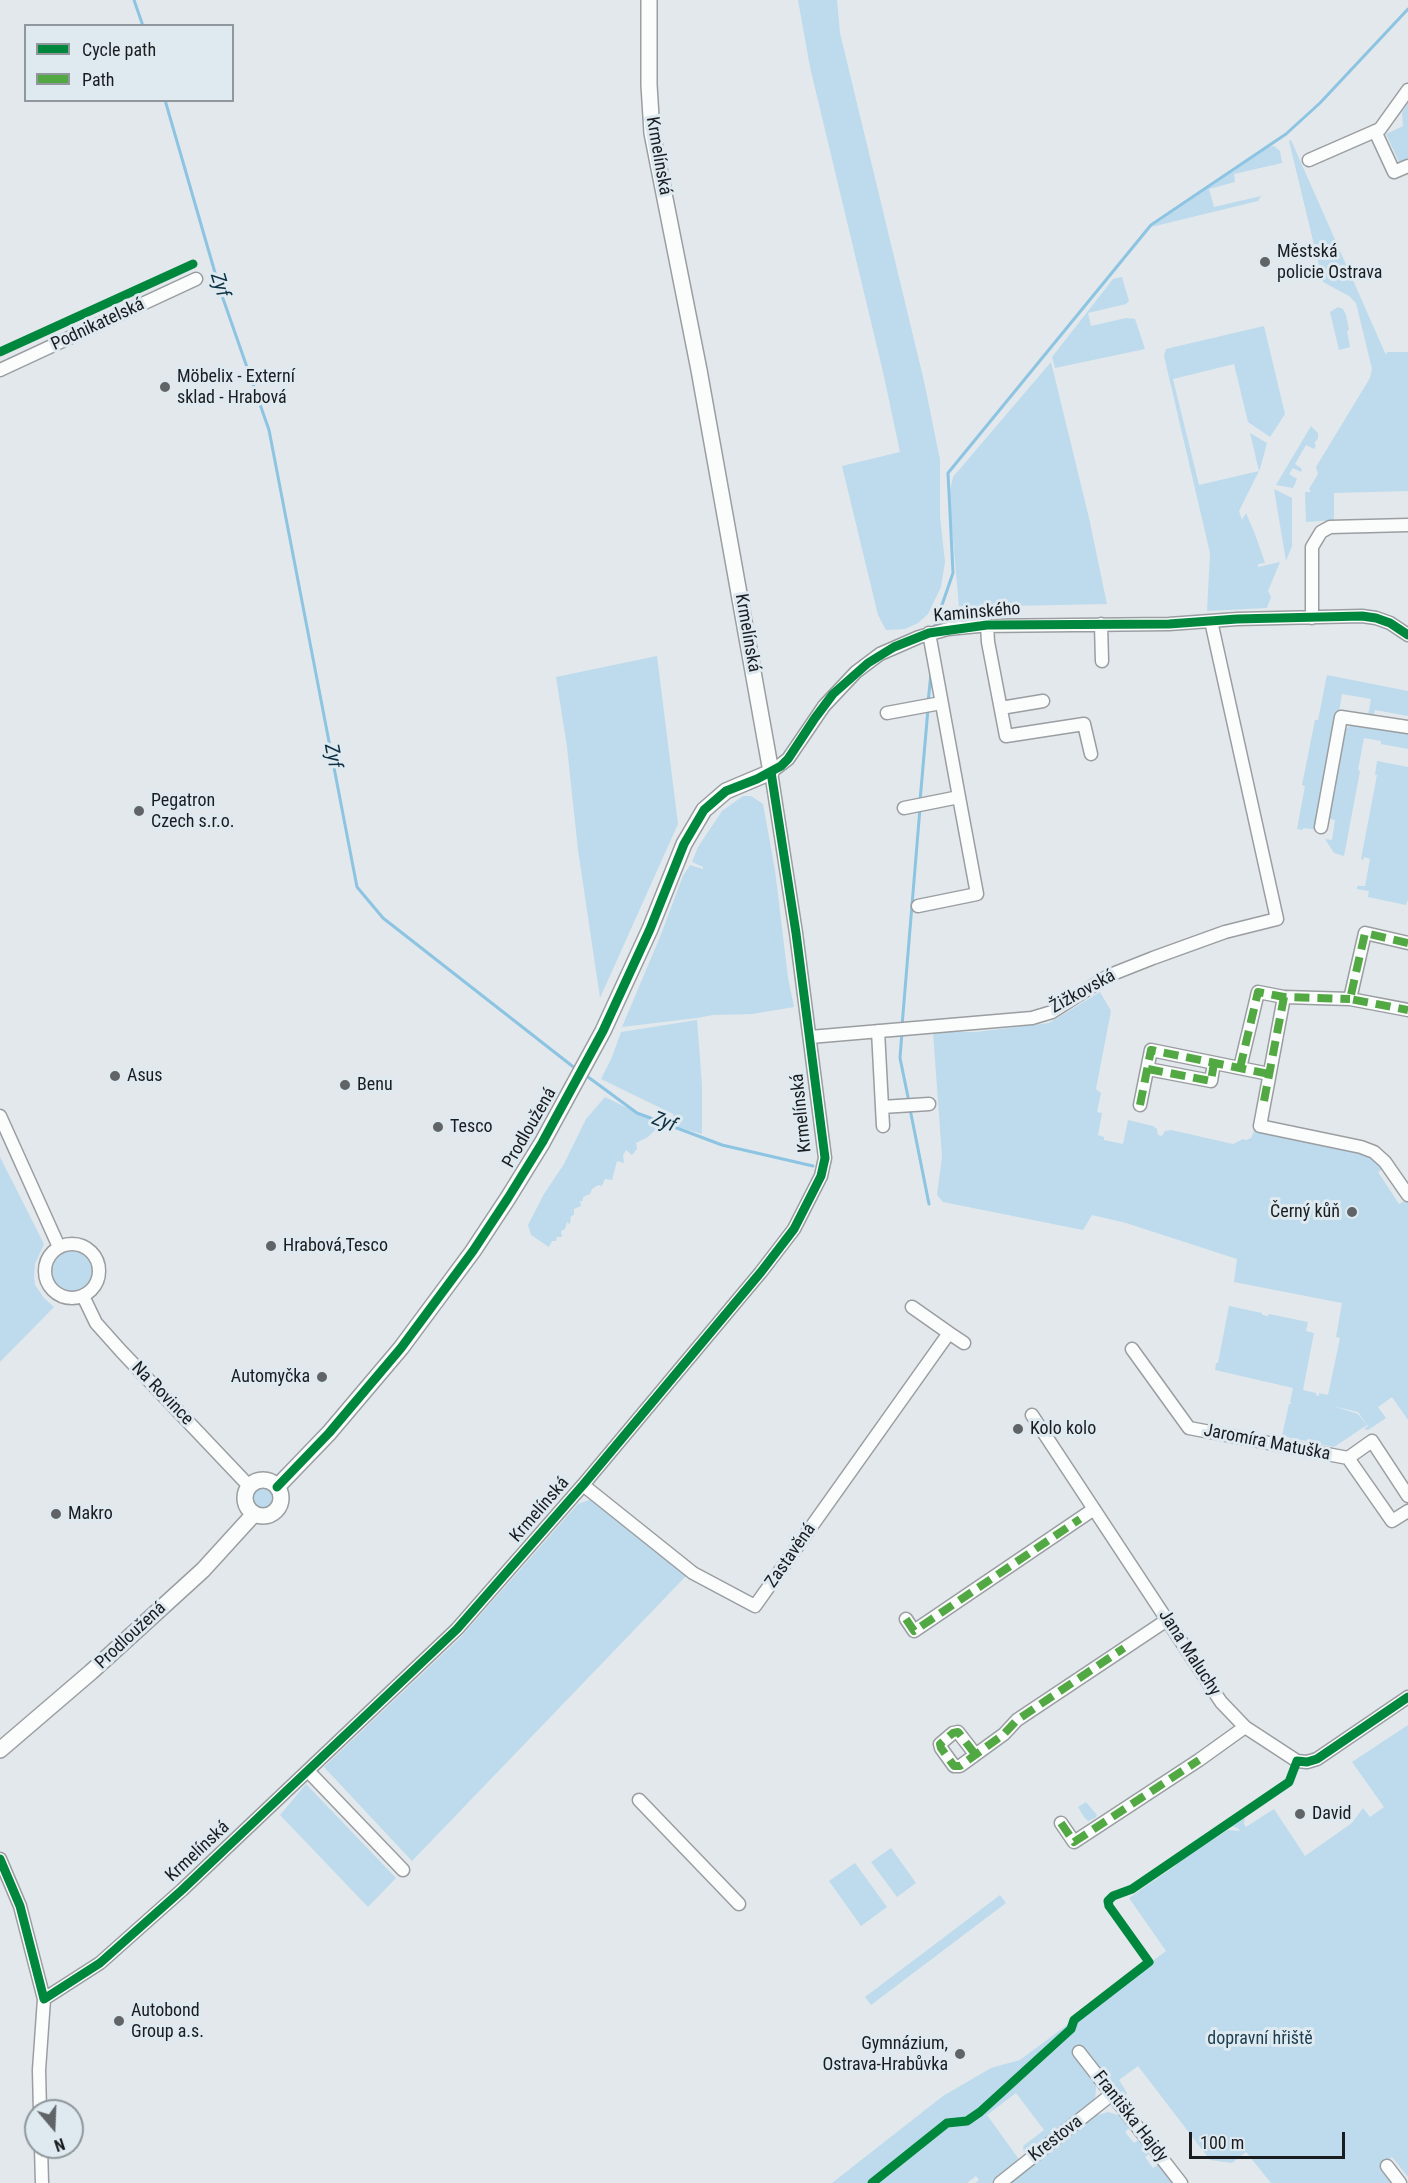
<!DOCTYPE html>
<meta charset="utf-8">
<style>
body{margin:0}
#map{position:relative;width:1408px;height:2183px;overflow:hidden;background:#e2e8ec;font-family:"Roboto Condensed",sans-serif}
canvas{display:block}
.legend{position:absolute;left:24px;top:24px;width:210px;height:78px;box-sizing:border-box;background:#dee9f0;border:2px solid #90979d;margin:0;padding:8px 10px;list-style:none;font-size:18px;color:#1a1d20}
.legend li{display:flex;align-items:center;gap:12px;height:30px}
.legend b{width:30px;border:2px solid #90979d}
.north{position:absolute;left:24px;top:2099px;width:60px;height:60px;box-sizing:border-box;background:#dee9f0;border:2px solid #90979d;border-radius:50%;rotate:161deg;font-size:16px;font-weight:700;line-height:24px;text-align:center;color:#1a1d20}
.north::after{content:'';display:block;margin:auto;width:21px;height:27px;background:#606467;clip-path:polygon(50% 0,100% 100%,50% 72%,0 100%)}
.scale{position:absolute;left:1189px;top:2132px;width:156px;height:27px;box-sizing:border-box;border:3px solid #1a1d20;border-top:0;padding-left:8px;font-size:18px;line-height:21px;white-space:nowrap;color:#1a1d20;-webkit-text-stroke:4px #dee9f0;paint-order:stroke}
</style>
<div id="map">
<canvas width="1408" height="2183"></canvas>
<ul class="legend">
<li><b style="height:8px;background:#00873e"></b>Cycle path</li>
<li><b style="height:8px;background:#52a943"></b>Path</li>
</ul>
<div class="north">N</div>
<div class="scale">100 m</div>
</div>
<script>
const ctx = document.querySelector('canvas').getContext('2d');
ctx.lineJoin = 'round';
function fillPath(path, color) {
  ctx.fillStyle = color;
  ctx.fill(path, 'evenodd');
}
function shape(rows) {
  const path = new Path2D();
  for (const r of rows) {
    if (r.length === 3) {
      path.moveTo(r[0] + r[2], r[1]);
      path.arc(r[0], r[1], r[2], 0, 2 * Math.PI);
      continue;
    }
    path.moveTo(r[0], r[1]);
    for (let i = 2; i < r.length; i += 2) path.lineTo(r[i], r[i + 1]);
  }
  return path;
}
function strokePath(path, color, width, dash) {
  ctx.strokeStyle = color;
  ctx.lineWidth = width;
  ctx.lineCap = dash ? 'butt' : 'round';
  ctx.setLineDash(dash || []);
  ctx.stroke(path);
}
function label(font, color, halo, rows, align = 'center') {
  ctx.font = font + ' "Roboto Condensed",sans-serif';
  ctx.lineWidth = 6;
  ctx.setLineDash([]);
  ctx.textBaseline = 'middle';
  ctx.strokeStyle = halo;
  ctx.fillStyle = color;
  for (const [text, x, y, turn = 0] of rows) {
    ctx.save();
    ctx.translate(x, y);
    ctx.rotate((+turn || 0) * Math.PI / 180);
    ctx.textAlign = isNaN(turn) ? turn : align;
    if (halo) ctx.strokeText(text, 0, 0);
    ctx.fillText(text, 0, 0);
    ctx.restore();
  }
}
fillPath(shape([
 [798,0,837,0,840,33,924,381,940,460,940,517,945,562,943,574,941,587,928,614,918,623,905,629,886,630,878,615,842,466,900,452,883,372,810,67],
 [1408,103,1408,160,1400,164,1386,134,1403,126,1402,112],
 [1291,140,1386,355,1387,352,1408,352,1408,491,1334,493,1334,520,1306,522,1305,492,1311,492,1309,489,1318,474,1316,467,1370,378,1372,369,1356,303,1349,296,1323,282,1289,141],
 [1274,146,1280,151,1282,163,1234,174,1235,182,1209,189,1214,207,1261,196,1258,201,1151,227,1269,147],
 [1122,277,1129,301,1126,304,1088,313,1091,326,1126,318,1135,319,1145,349,1055,368,1052,357,1113,279],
 [1338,307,1343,309,1346,315,1349,330,1347,331,1350,347,1339,350,1330,312],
 [1264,326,1285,414,1270,437,1248,422,1234,364,1173,379,1199,485,1259,471,1250,433,1267,443,1260,469,1239,511,1242,520,1246,513,1255,534,1265,563,1258,564,1258,567,1280,562,1268,591,1271,597,1267,608,1207,611,1210,553,1164,356,1166,349],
 [1051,362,1089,518,1107,604,959,607,949,495,953,477],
 [1311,426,1318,433,1318,438,1314,444,1316,445,1314,449,1306,445,1295,464,1302,469,1301,472,1293,468,1289,474,1297,479,1293,488,1276,485],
 [1274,489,1292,498,1292,546,1286,561],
 [657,656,678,824,600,998,578,850,567,747,556,677],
 [1327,675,1408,691,1408,716,1375,710,1373,717,1368,716,1371,699,1342,694,1319,830,1303,828,1303,830,1297,829,1305,786,1302,785,1315,720,1318,720],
 [1354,724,1408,734,1408,749,1381,744,1381,741,1364,738,1358,770,1360,771,1344,856,1334,853,1325,839,1332,840,1335,820,1326,818,1344,732,1347,728],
 [1377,761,1408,767,1408,899,1406,905,1368,897,1369,891,1357,889,1357,886,1365,886,1370,859,1364,857,1363,860,1361,859,1377,775,1375,775],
 [743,796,751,796,763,804,775,870,788,978,794,1007,752,1014,713,1015,697,1018,622,1027,660,937,683,876,690,865,703,869,703,867,692,862,698,847,722,811],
 [1100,992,1111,1011,1096,1089,1101,1093,1097,1112,1102,1113,1098,1135,1104,1137,1104,1140,1123,1144,1128,1120,1153,1126,1157,1129,1158,1135,1162,1136,1165,1131,1171,1130,1233,1144,1243,1139,1246,1140,1251,1138,1254,1131,1356,1150,1372,1156,1384,1168,1378,1172,1399,1204,1406,1200,1408,1203,1408,1420,1392,1397,1378,1407,1386,1418,1368,1430,1364,1429,1368,1426,1358,1412,1333,1406,1358,1414,1367,1425,1334,1447,1282,1436,1289,1404,1292,1404,1290,1402,1293,1388,1215,1370,1216,1363,1218,1363,1229,1306,1262,1313,1262,1315,1268,1316,1269,1314,1308,1322,1306,1331,1314,1333,1303,1390,1316,1393,1316,1395,1319,1396,1319,1393,1328,1395,1340,1338,1336,1337,1342,1303,1234,1282,1237,1259,1126,1223,1092,1215,1083,1230,943,1202,937,1195,942,1157,933,1032,976,1032,1049,1023],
 [697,1020,702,1085,702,1134,674,1126,673,1114,601,1079,612,1057,621,1032],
 [605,1097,658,1123,656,1129,648,1137,636,1143,637,1149,632,1155,626,1150,623,1155,624,1163,617,1161,612,1180,605,1179,602,1186,598,1185,592,1189,590,1194,583,1197,583,1201,580,1201,581,1206,574,1209,574,1215,571,1216,570,1224,567,1222,565,1229,561,1231,562,1237,557,1237,556,1241,552,1241,549,1247,531,1235,528,1225,544,1194,564,1164,586,1119],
 [0,1157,44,1244,35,1264,34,1277,35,1285,44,1298,54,1307,0,1362],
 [71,1272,21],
 [263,1498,10],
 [592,1499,687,1575,412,1861,324,1767,460,1638,578,1504],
 [1408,1725,1408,2177,1392,2157,1381,2165,1394,2183,1271,2183,1246,2152,1232,2163,1210,2160,1138,2066,1119,2080,1127,2093,1126,2096,1119,2097,1081,2048,1073,2053,1092,2078,1096,2087,1095,2100,1091,2106,1032,2152,1024,2152,1023,2146,1044,2130,1016,2093,987,2115,1018,2158,1017,2164,992,2183,975,2183,979,2180,976,2176,967,2183,832,2183,943,2096,991,2068,1020,2060,1166,1951,1129,1898,1175,1866,1179,1861,1228,1830,1240,1831,1238,1828,1231,1826,1245,1816,1244,1824,1246,1827,1274,1809,1305,1856,1352,1823,1363,1808,1370,1817,1384,1807,1352,1762],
 [306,1784,396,1878,368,1907,280,1815],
 [1086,1802,1097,1815,1095,1818,1088,1821,1084,1817,1078,1807],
 [891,1848,916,1883,897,1897,871,1862],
 [855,1863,887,1907,861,1926,829,1881],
 [1000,1895,1006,1903,871,2005,865,1997],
 [1108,2112,1118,2115,1126,2121,1131,2127,1125,2132,1134,2143,1140,2139,1150,2153,1145,2157,1153,2168,1159,2164,1174,2183,1007,2183,1094,2116]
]), '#bddbec');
strokePath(shape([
 [134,0,143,26],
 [165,100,220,290,269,430,357,887,383,918,576,1069],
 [934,628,953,573,948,473,1151,225,1286,134,1320,103,1408,9],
 [928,703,931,673],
 [920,801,928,709],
 [902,1026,920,808],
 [902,1032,900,1058,909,1102],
 [584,1074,637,1113,722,1145,813,1166],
 [910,1109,929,1204]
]), '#8cc4e2', 3);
const minor = shape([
 [1375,131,1394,172,1408,166],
 [1309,160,1380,129,1408,90],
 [0,370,196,279],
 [1312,618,1312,547,1321,532,1330,527,1408,525],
 [1101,624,1102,661],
 [987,625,988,642,1006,736,1084,724,1091,754],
 [1001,708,1043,701],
 [887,713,941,703],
 [904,808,959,797,929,633],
 [1321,827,1341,717,1408,727],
 [918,906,977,894,959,797],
 [1408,943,1365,933,1350,999,1408,1010],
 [1284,997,1260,1126,1361,1147,1374,1152,1385,1162,1408,1195],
 [878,1031,883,1126],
 [810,1037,1032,1018,1052,1012,1110,975,1153,958,1225,932,1277,919,1211,621],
 [1240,1068,1258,992,1284,997,1350,999],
 [1148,1069,1211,1081,1214,1063],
 [1140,1105,1151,1050,1269,1074],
 [882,1107,929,1104],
 [0,1116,59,1247],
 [72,1271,27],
 [83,1296,96,1323,121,1351,249,1486],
 [949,1333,964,1343],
 [1132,1349,1189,1428,1348,1458,1372,1441,1408,1496],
 [1032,1415,1221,1702,1245,1727,1297,1761,1307,1762,1317,1759,1408,1697],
 [1348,1458,1392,1521,1408,1511],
 [583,1485,693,1573,755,1606,949,1333,912,1307],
 [906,1619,914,1631,1094,1509],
 [975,1754,958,1732,953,1733,940,1744,941,1748,954,1766,960,1766,1004,1734,1017,1720,1167,1620],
 [308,1771,403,1870],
 [639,1800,739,1904],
 [1061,1823,1074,1842,1199,1760,1245,1727],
 [0,1859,20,1906,44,1999,100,1963,182,1890,457,1629,583,1485,761,1272,794,1229,821,1176,825,1158,796,933,771,772,788,759,824,706,856,672,880,654,919,637,948,629,979,626,1169,624,1237,619,1362,616,1376,618,1390,623,1408,635],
 [1079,2052,1181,2183],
 [40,2111,39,2070,44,1999],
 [41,2147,42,2183],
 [1387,2166,1400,2183],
 [1000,2183,1112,2094]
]);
const major = shape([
 [263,1498,18],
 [277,1487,329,1433,401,1348,473,1251,508,1198,542,1143,603,1031,650,929,684,844,704,810,726,791,771,772,699,370,652,133,649,85,649,0],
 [0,1750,91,1672,203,1570,254,1514]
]);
strokePath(minor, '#9a9ea1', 15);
strokePath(major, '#9a9ea1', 18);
strokePath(minor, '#fbfcfc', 12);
strokePath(major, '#fbfcfc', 15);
strokePath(shape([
 [1408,943,1365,933,1350,999,1408,1010],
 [1240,1068,1258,992,1284,997,1350,999],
 [1148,1069,1211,1081,1214,1063],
 [1264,1101,1284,997],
 [1140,1105,1151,1050,1269,1074],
 [906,1619,914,1631,1080,1519],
 [975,1754,958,1732,953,1733,940,1744,941,1748,954,1766,960,1766,1004,1734,1017,1720,1124,1648],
 [1061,1823,1074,1842,1199,1760]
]), '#52a943', 8, [15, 8]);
strokePath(shape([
 [0,352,193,264],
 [277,1487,329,1433,401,1348,473,1251,508,1198,542,1143,603,1031,650,929,684,844,704,810,726,791,757,779,781,766,788,759,815,718,833,694,868,663,894,647,929,633,987,625,1169,624,1237,619,1362,616,1376,618,1390,623,1408,635],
 [0,1859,20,1906,44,1999,100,1963,182,1890,457,1629,583,1485,761,1272,794,1229,821,1176,825,1158,796,933,771,772],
 [872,2183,947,2123,967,2121,980,2112,1071,2029,1074,2020,1149,1962,1109,1906,1108,1901,1113,1896,1132,1889,1289,1782,1297,1761,1307,1762,1317,1759,1408,1697]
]), '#00873e', 9);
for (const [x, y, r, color] of [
 [1265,262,6,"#606467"],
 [165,387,6,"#606467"],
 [139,811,6,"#606467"],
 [115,1076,6,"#606467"],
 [345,1085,6,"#606467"],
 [438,1127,6,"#606467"],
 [1352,1212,6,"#606467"],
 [271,1246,6,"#606467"],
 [322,1377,6,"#606467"],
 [1018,1429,6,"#606467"],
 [56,1514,6,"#606467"],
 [1300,1814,6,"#606467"],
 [119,2021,6,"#606467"],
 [960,2054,6,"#606467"]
]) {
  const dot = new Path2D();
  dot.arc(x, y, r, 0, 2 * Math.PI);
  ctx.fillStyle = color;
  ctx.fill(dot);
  strokePath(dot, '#dee9f0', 2);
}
label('18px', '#1a1d20', '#dee9f0', [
 ["Krmelínská",658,156,80],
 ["Podnikatelská",98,325,-25],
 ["Kaminského",977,613,-5],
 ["Krmelínská",747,633,80],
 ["Žižkovská",1083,992,-29],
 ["Krmelínská",802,1113,-96],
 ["Prodloužená",530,1128,-60],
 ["Na Rovince",162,1394,46],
 ["Jaromíra Matuška",1267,1443,11],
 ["Krmelínská",540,1510,-49],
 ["Zastavěná",791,1556,-55],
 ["Prodloužená",131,1636,-43],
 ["Jana Maluchy",1189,1653,57],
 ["Krmelínská",198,1852,-43],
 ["Františka Hajdy",1130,2117,52],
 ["Krestova",1056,2139,-38]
]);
label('18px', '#1a1d20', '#dee9f0', [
 ["Městská",1277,252],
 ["policie Ostrava",1277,273],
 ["Möbelix - Externí",177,377],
 ["sklad - Hrabová",177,398],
 ["Pegatron",151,801],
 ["Czech s.r.o.",151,822],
 ["Asus",127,1076],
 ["Benu",357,1085],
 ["Tesco",450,1127],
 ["Černý kůň",1340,1212,"right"],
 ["Hrabová,Tesco",283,1246],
 ["Automyčka",310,1377,"right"],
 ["Kolo kolo",1030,1429],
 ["Makro",68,1514],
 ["David",1312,1814],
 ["Autobond",131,2011],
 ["Group a.s.",131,2032],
 ["Gymnázium,",948,2044,"right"],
 ["Ostrava-Hrabůvka",948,2065,"right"]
], 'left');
label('18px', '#1a3d4f', '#dee9f0', [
 ["dopravní hřiště",1260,2039]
]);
label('italic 20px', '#0e3243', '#dee9f0', [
 ["Zyf",219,285,73],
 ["Zyf",332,756,79],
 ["Zyf",664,1123,21]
]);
</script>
